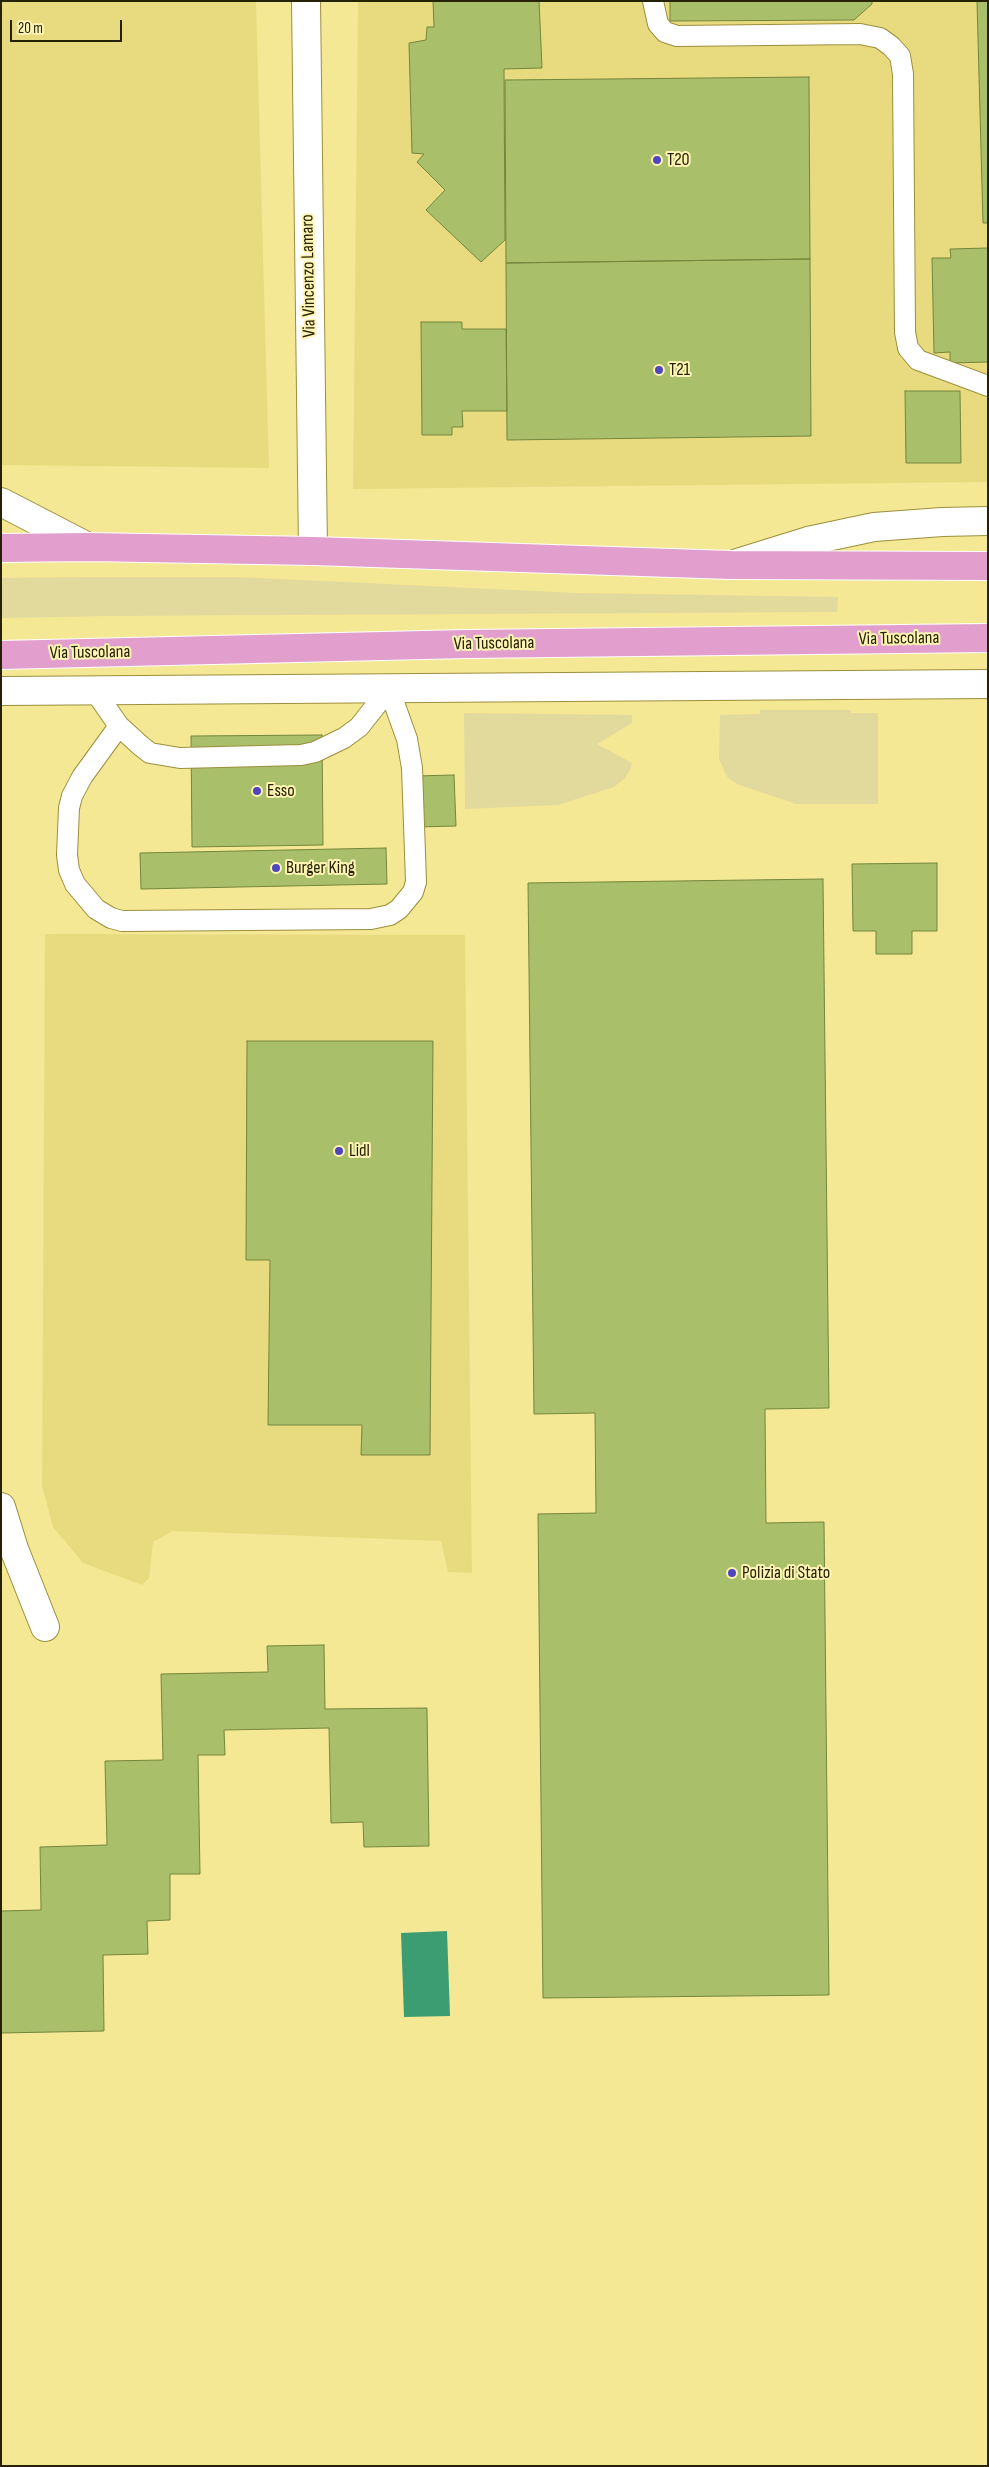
<!DOCTYPE html>
<style>
body{margin:0}
#map{position:relative;width:989px;height:2467px;overflow:hidden;background:#f4e895;font-family:"Sofia Sans Condensed",sans-serif}
canvas{display:block}
.frame{position:absolute;inset:0;border:2px solid #262100;pointer-events:none}
.scale{position:absolute;left:10px;top:20px;width:112px;height:22px;box-sizing:border-box;border:2px solid #262100;border-top:0;padding-left:6px;font-size:15px;line-height:18px;white-space:nowrap;color:#262100;-webkit-text-stroke:4px #fef5b4;paint-order:stroke}
</style>
<div id="map">
<canvas width="989" height="2467"></canvas>
<div class="frame"></div>
<div class="scale">20 m</div>
</div>
<script>
const ctx = document.querySelector('canvas').getContext('2d');
ctx.lineJoin = 'round';
function fillPath(path, color) {
  ctx.fillStyle = color;
  ctx.fill(path, 'evenodd');
}
function shape(rows) {
  const path = new Path2D();
  for (const r of rows) {
    path.moveTo(r[0], r[1]);
    for (let i = 2; i < r.length; i += 2) path.lineTo(r[i], r[i + 1]);
  }
  return path;
}
function strokePath(path, color, width, dash) {
  ctx.strokeStyle = color;
  ctx.lineWidth = width;
  ctx.lineCap = dash ? 'butt' : 'round';
  ctx.setLineDash(dash || []);
  ctx.stroke(path);
}
function label(font, color, halo, rows, align = 'center') {
  ctx.font = font + ' "Sofia Sans Condensed",sans-serif';
  ctx.lineWidth = 4;
  ctx.setLineDash([]);
  ctx.textBaseline = 'middle';
  ctx.strokeStyle = halo;
  ctx.fillStyle = color;
  for (const [text, x, y, turn = 0] of rows) {
    ctx.save();
    ctx.translate(x, y);
    ctx.rotate((+turn || 0) * Math.PI / 180);
    ctx.textAlign = isNaN(turn) ? turn : align;
    if (halo) ctx.strokeText(text, 0, 0);
    ctx.fillText(text, 0, 0);
    ctx.restore();
  }
}
fillPath(shape([
 [1,1,256,1,269,468,1,465],
 [358,1,988,1,988,482,353,489],
 [45,934,465,935,472,1573,448,1572,441,1541,173,1531,153,1542,149,1578,142,1585,83,1563,53,1527,42,1486]
]), '#e8db7f');
fillPath(shape([
 [86,577,236,577,577,593,838,597,837,612,107,616,1,618,1,578],
 [760,710,851,710,851,713,878,713,878,804,796,804,737,784,727,777,719,759,720,715,760,714],
 [464,713,632,715,632,723,597,744,632,763,631,768,625,778,614,787,558,805,465,809]
]), '#e2d99d');
fillPath(shape([
 [447,1931,450,2016,404,2017,401,1933]
]), '#3c9d72');
const building = shape([
 [433,1,539,1,542,68,504,69,505,240,481,262,426,210,445,190,417,162,424,154,412,153,409,43,426,40,427,27,434,27,433,1],
 [670,1,872,1,872,4,854,20,670,21,670,1],
 [977,1,988,1,988,223,983,223,977,1],
 [809,77,810,259,506,263,505,80,809,77],
 [988,248,988,362,950,363,950,352,934,353,932,258,951,258,950,249,988,248],
 [810,259,811,436,507,440,506,263,810,259],
 [421,322,462,322,462,329,506,329,507,411,462,411,463,427,452,427,452,435,422,435,421,322],
 [905,391,960,391,961,463,906,463,905,391],
 [322,735,323,845,192,847,191,736,322,735],
 [454,775,456,826,417,827,415,776,454,775],
 [386,848,387,884,141,889,140,853,386,848],
 [937,863,937,931,912,931,912,954,876,954,876,931,853,931,852,864,937,863],
 [823,879,829,1408,765,1409,766,1523,824,1522,829,1995,543,1998,538,1514,596,1513,595,1413,534,1414,528,883,823,879],
 [247,1041,433,1041,430,1455,361,1455,362,1425,268,1425,270,1260,246,1260,247,1041],
 [324,1645,325,1709,427,1708,429,1846,364,1847,363,1822,331,1823,329,1728,224,1730,225,1755,198,1755,200,1874,170,1874,170,1920,147,1921,148,1954,103,1955,104,2031,1,2033,1,1911,41,1910,40,1847,107,1845,105,1761,163,1760,161,1674,268,1672,267,1646,324,1645]
]);
fillPath(building, '#a9bf6a');
strokePath(building, '#74863a', 1);
const service = shape([
 [653,1,658,24,665,32,677,36,860,34,880,38,891,46,900,56,903,74,905,332,908,348,918,360,988,386],
 [94,690,119,726,141,746,150,753,180,758,301,755,315,752,344,738,359,727,389,689],
 [119,726,82,777,72,796,69,808,67,855,69,870,75,884,96,909,111,918,122,921,371,919,390,915,399,909,413,892,416,882,412,768,407,739,389,689]
]);
const minor = shape([
 [306,1,313,551],
 [1,502,88,547],
 [737,563,808,541,874,527,942,522,988,521],
 [1,1507,14,1549,45,1627]
]);
const tertiary = shape([
 [1,691,988,684]
]);
const primary = shape([
 [1,548,88,547,313,551,731,565,988,566],
 [1,655,467,644,988,638]
]);
strokePath(service, '#9b8f3d', 22);
strokePath(minor, '#9b8f3d', 30);
strokePath(tertiary, '#9b8f3d', 30);
strokePath(primary, '#fff', 30);
strokePath(service, '#fff', 20);
strokePath(minor, '#fff', 28);
strokePath(tertiary, '#fff', 28);
strokePath(primary, '#e29fcd', 28);
for (const [x, y, r, color] of [
 [657,160,5,"#4f45bc"],
 [659,370,5,"#4f45bc"],
 [257,791,5,"#4f45bc"],
 [276,868,5,"#4f45bc"],
 [339,1151,5,"#4f45bc"],
 [732,1573,5,"#4f45bc"]
]) {
  const dot = new Path2D();
  dot.arc(x, y, r, 0, 2 * Math.PI);
  ctx.fillStyle = color;
  ctx.fill(dot);
  strokePath(dot, '#fef5b4', 2);
}
label('18px', '#262100', '#fef5b4', [
 ["T20",667,160],
 ["T21",669,370],
 ["Esso",267,791],
 ["Burger King",286,868],
 ["Lidl",349,1151],
 ["Polizia di Stato",742,1573]
], 'left');
label('18px', '#262100', '#fef5b4', [
 ["Via Vincenzo Lamaro",309,276,-91],
 ["Via Tuscolana",899,639,-1],
 ["Via Tuscolana",494,644,-1],
 ["Via Tuscolana",90,653,-1]
]);
</script>
